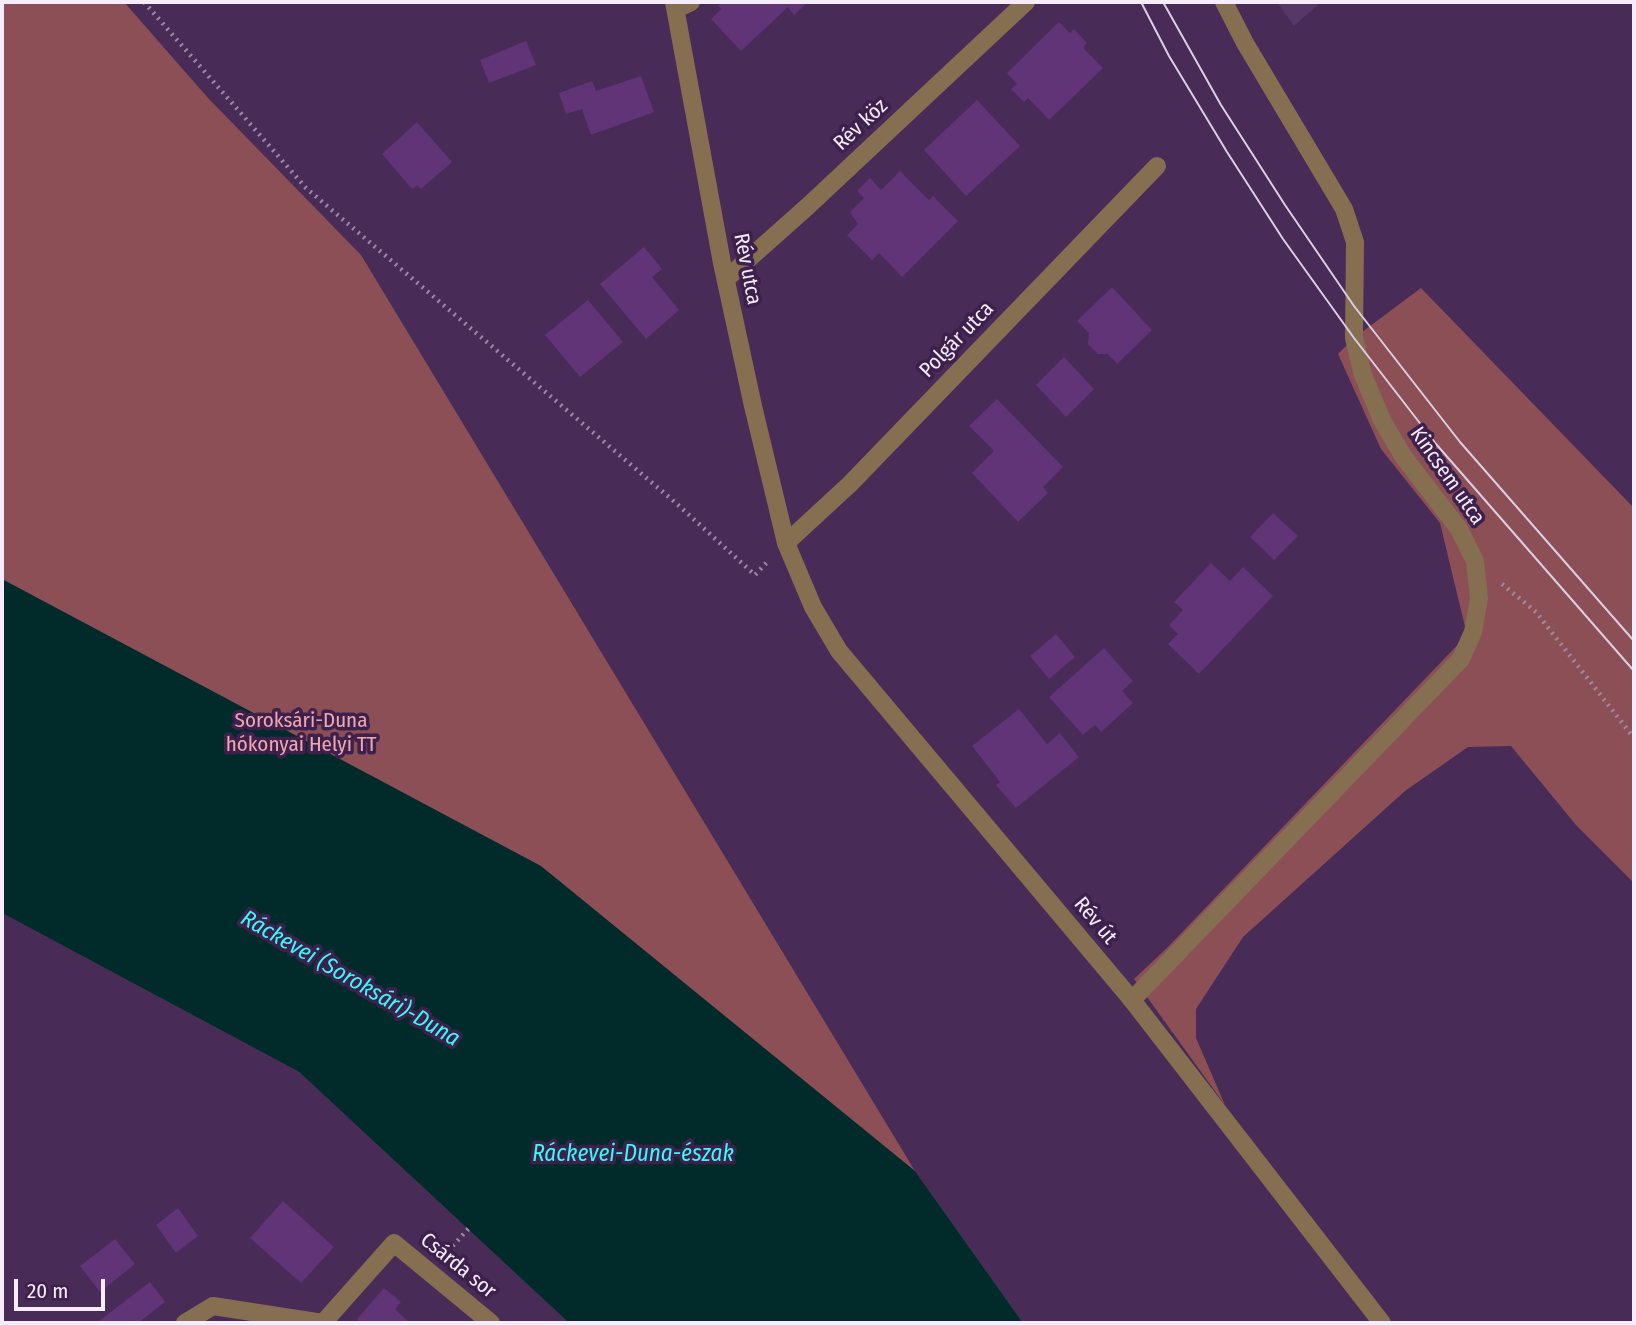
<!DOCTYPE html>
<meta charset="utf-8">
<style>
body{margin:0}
#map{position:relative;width:1636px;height:1325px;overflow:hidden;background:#482b57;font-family:"Fira Sans Condensed",sans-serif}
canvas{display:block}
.frame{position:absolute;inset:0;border:4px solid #f7ecfd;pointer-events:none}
.scale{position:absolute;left:14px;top:1279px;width:91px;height:32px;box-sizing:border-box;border:4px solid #f7ecfd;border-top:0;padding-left:9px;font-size:21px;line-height:24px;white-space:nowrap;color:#f7ecfd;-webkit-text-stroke:5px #3d214c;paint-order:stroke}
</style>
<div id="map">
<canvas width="1636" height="1325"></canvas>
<div class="frame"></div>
<div class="scale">20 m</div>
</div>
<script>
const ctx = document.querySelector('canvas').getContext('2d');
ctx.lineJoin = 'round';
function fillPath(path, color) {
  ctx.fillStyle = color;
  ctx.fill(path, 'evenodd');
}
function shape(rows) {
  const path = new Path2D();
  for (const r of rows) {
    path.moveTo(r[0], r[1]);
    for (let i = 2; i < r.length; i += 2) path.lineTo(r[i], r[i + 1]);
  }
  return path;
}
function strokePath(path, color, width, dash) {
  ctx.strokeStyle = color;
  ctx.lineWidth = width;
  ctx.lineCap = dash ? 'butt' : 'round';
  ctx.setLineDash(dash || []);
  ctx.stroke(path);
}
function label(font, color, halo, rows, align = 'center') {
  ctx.font = font + ' "Fira Sans Condensed",sans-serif';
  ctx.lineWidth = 7;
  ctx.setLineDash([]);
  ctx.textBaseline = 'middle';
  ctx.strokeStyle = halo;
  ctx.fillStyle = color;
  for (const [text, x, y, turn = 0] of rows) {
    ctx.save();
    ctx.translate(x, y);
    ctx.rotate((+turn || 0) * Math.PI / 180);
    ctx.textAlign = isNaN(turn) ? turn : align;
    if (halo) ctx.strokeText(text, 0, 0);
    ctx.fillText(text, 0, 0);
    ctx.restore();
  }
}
fillPath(shape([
 [1277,2,1321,2,1294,26]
]), '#573767');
fillPath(shape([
 [2,2,124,2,208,98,361,255,915,1171,1023,1323,569,1323,299,1072,2,913],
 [1421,288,1634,508,1634,883,1576,825,1511,746,1468,747,1405,791,1243,937,1196,1009,1196,1038,1225,1105,1134,979,1167,948,1467,635,1440,523,1381,449,1338,354,1354,338]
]), '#8c4f56');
fillPath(shape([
 [2,579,541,866,915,1171,1023,1323,569,1323,299,1072,2,913]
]), '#002b2a');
fillPath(shape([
 [723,2,808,2,794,15,788,7,741,51,711,19,721,9,718,6],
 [1059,22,1070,33,1074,29,1087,43,1083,48,1103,68,1049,120,1028,98,1024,102,1011,89,1017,84,1007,73],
 [526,41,536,65,489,83,480,60],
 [641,76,654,112,591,135,582,109,566,114,559,93,592,81,596,91],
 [977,100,1020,146,966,196,924,150],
 [417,122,452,162,421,189,417,185,412,189,382,154],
 [900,171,929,200,933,196,958,221,902,277,879,253,872,260,847,235,858,224,850,212,864,198,857,191,870,178,881,190],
 [644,247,662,269,652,277,679,310,646,339,600,284],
 [1112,287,1152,330,1117,364,1108,354,1098,354,1088,344,1089,333,1077,321],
 [588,300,623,342,580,377,545,335],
 [1064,357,1094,389,1066,417,1036,385],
 [997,399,1063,467,1043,487,1048,493,1018,522,972,473,994,451,969,426],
 [1273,513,1298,536,1274,560,1250,537],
 [1211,563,1230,581,1243,567,1273,596,1199,674,1168,644,1178,634,1169,625,1183,610,1174,602],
 [1056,634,1075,657,1049,679,1030,656],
 [1104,648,1133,681,1122,691,1133,703,1101,732,1095,725,1083,735,1049,697],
 [1019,709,1047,744,1060,733,1079,757,1016,808,996,785,1000,782,972,746],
 [283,1201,334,1247,301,1283,250,1238],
 [178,1208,198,1236,176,1253,156,1225],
 [115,1239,135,1264,100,1292,80,1266],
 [150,1282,165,1302,138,1323,100,1323,99,1321],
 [384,1288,401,1302,395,1309,410,1323,361,1323,357,1319]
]), '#603476');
strokePath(shape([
 [144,2,306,188,677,504,755,575,769,560],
 [1502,584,1536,612,1634,738],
 [448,1251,470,1227]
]), '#9d89a8', 4.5, [2, 5]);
strokePath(shape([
 [676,9,691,2],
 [726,279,807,207,1026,2],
 [786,543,850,484,1157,166],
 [1132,1000,1461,659,1473,632,1479,598,1475,561,1459,529,1403,456,1382,420,1363,375,1354,338,1355,242,1344,209,1245,43,1224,2],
 [185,1323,213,1306,323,1323,394,1243,491,1323]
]), '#866e51', 18);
strokePath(shape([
 [674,2,722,263,753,406,786,543,813,607,839,651,1132,1000,1382,1323]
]), '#866e51', 18);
strokePath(shape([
 [1141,2,1169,56,1227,152,1283,239,1354,338,1436,444,1634,671],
 [1163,2,1221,105,1285,205,1354,306,1460,442,1634,641]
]), '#dccee3', 2);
label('21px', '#f7ecfd', '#3d214c', [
 ["Rév köz",861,125,-43],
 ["Rév utca",747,269,79],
 ["Polgár utca",957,340,-46],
 ["Kincsem utca",1447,476,55],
 ["Rév út",1095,921,50],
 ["Csárda sor",458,1266,39]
]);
label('21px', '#f1a7ae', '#3d214c', [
 ["Soroksári-Duna",301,721],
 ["hókonyai Helyi TT",301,745]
]);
label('italic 23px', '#35fcf9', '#3d214c', [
 ["Ráckevei (Soroksári)-Duna",350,979,30],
 ["Ráckevei-Duna-észak",633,1155]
]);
</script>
